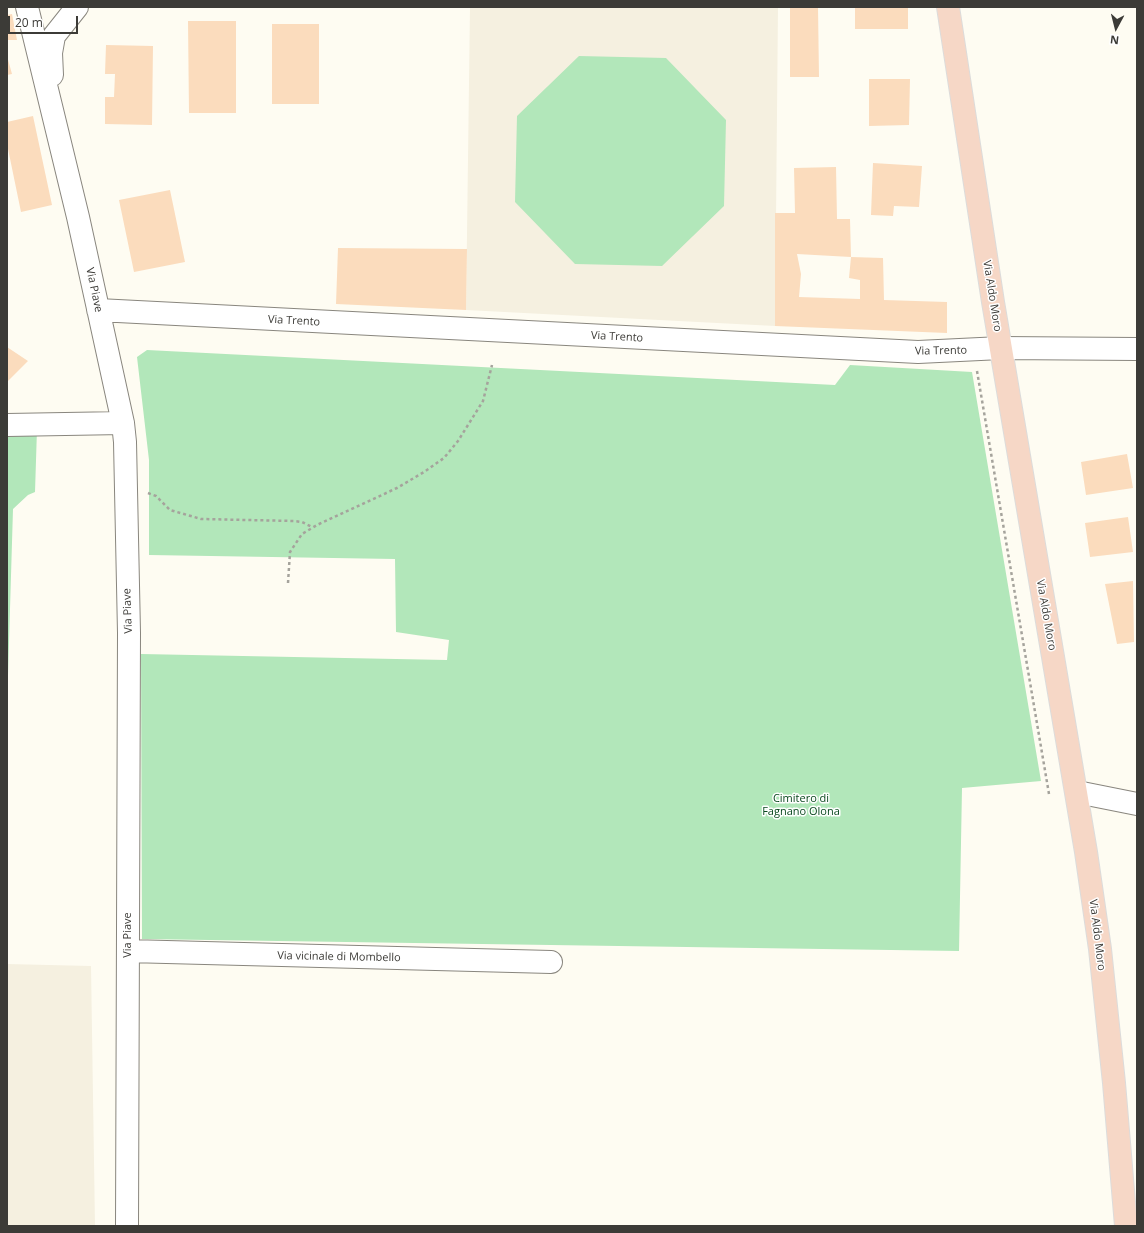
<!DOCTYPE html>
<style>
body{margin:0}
#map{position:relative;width:1144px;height:1233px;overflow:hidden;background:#fefcf2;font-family:"Open Sans",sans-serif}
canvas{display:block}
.frame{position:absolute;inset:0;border:8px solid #3c3b37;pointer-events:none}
.north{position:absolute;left:1096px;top:8px;width:40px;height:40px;-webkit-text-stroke:3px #fff;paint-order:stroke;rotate:187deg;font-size:11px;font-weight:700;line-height:16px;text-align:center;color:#3c3b37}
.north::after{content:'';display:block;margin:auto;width:14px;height:18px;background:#3c3b37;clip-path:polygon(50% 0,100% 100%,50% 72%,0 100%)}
.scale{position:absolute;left:8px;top:16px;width:70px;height:18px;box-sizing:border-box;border:2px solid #3c3b37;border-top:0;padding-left:5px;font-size:12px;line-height:14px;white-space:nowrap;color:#3c3b37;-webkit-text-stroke:3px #fff;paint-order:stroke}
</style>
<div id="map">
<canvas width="1144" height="1233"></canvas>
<div class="frame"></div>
<div class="north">N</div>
<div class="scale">20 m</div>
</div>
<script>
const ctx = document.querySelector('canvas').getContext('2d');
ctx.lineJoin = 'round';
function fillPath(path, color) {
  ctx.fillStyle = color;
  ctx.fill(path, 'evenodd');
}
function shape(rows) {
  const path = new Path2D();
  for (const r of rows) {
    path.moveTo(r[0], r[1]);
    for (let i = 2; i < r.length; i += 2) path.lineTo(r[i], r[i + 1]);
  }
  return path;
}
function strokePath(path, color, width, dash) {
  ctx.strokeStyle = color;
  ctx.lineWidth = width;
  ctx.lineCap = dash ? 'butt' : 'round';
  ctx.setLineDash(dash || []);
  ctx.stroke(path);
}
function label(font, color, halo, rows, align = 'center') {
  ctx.font = font + ' "Open Sans",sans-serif';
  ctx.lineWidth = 3;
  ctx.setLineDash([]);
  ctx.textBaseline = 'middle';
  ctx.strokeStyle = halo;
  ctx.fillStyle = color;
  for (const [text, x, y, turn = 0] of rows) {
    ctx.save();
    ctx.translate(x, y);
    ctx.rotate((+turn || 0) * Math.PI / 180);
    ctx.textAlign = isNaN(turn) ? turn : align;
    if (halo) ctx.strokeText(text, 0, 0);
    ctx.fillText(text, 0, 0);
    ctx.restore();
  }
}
fillPath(shape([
 [470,7,778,7,775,326,466,310],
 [7,964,91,966,95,1226,7,1226]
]), '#f5f0e0');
fillPath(shape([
 [579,56,666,58,726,120,724,206,662,266,575,264,515,202,517,116],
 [147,350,835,385,850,365,972,372,1041,781,962,788,959,951,142,939,141,654,447,660,449,640,396,632,395,559,149,555,149,460,137,357],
 [37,429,35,492,28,495,13,509,7,709,7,431]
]), '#b2e7ba');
fillPath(shape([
 [818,7,819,77,790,77,790,8],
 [855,7,908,7,908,29,855,29],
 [12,14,17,40,7,40,7,15],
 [188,21,236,21,236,113,189,113],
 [272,24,319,24,319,104,272,104],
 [106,45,153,46,152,125,105,124,105,97,114,97,115,74,105,74],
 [7,56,12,74,7,75],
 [869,79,910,79,909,125,869,126],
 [33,116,52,205,21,212,7,144,7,122],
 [873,163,922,166,919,207,894,206,893,216,871,215],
 [836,167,837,219,850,219,851,257,797,254,801,274,799,297,860,299,860,280,849,278,851,257,883,258,884,300,947,302,947,333,775,326,775,213,795,213,794,168],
 [170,190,185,262,134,272,119,200],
 [338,248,467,249,466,310,336,304],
 [7,347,28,361,7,382],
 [1127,454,1133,488,1086,495,1081,462],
 [1128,517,1133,552,1090,557,1085,523],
 [1133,581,1134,642,1117,644,1105,584]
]), '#fbdcbd');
const minor = shape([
 [27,7,78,217,123,423,125,442,129,633,127,1226],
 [52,75,51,53,54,36,77,7],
 [98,310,918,352,1001,348,1137,349],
 [7,425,123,423],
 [1077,792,1137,804],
 [128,951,551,962]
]);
const major = shape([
 [948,7,993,302,1086,852,1100,949,1114,1083,1126,1226]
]);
strokePath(minor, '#89867e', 24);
strokePath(major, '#dcdcdb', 24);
strokePath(shape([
 [977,371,1049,794],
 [148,493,156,496,170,510,201,519,294,521,302,522,312,527],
 [288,583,290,552,302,534,317,525,397,488,424,472,444,458,458,441,483,401,492,365]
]), '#a5a39c', 2.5, [3, 3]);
strokePath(minor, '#fff', 22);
strokePath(major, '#f6d7c6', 22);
label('11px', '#3c3b37', '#fff', [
 ["Via Piave",94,290,78],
 ["Via Aldo Moro",992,296,81],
 ["Via Trento",294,321,3],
 ["Via Trento",617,337,3],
 ["Via Trento",941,351,-1],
 ["Via Piave",128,611,-92],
 ["Via Aldo Moro",1046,615,80],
 ["Via Piave",128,935,-90],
 ["Via Aldo Moro",1097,935,83],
 ["Via vicinale di Mombello",339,957,1]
]);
label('11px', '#08481d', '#fff', [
 ["Cimitero di",801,799],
 ["Fagnano Olona",801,812]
]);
</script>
